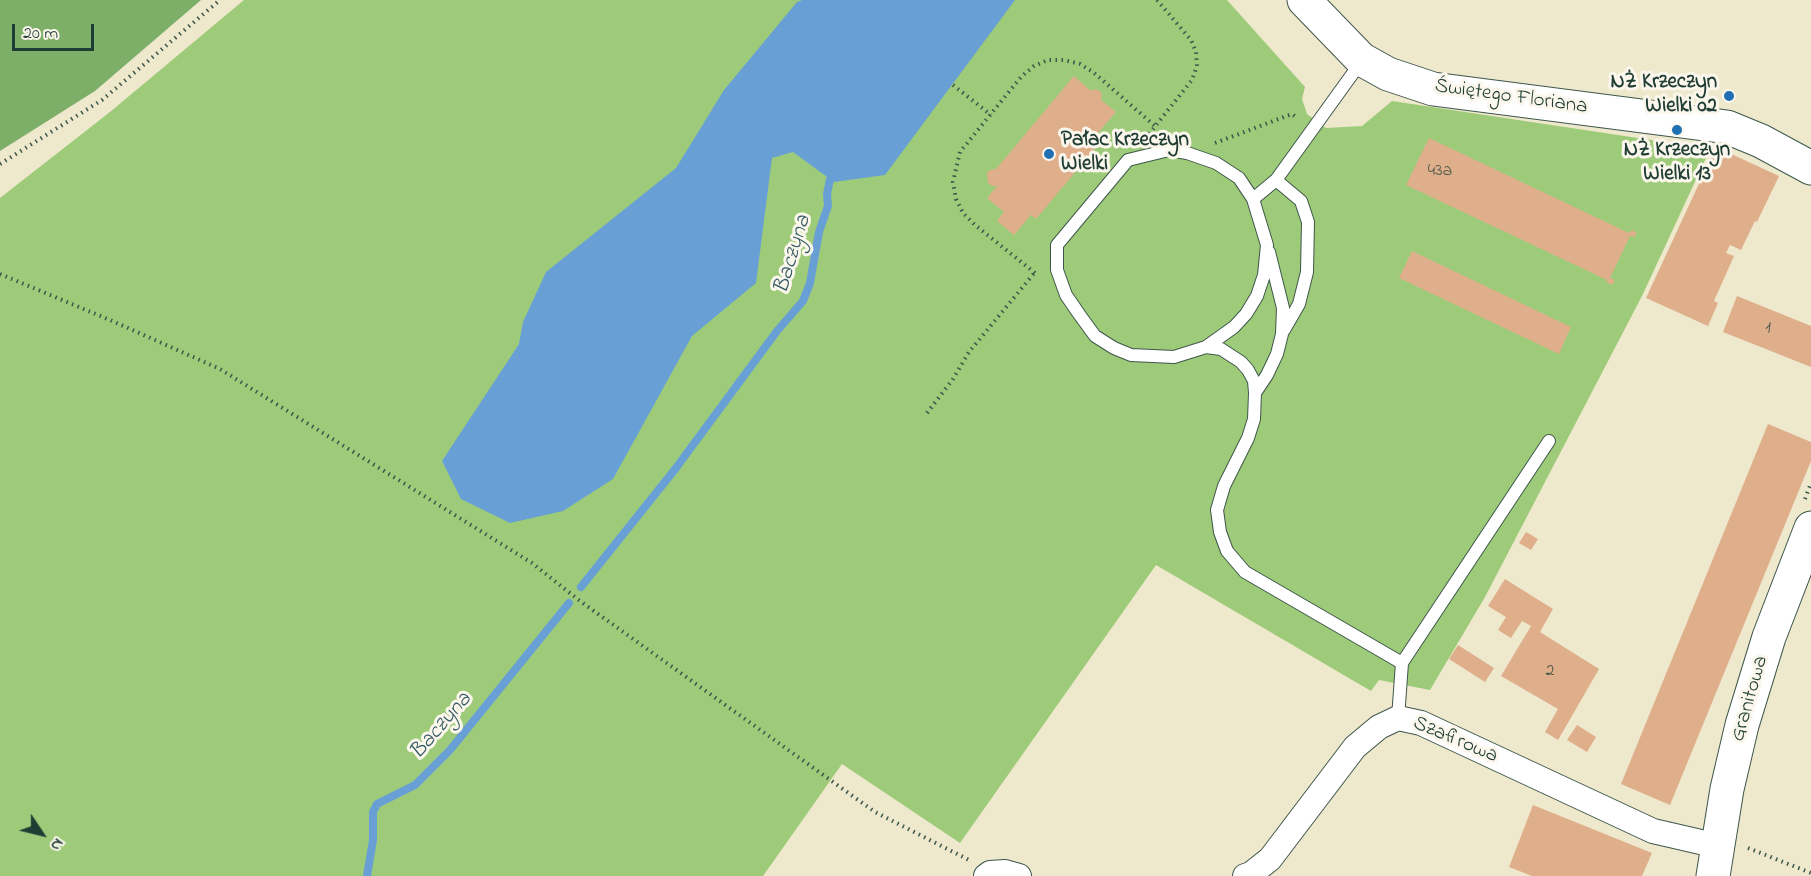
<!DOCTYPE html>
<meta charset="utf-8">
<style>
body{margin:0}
#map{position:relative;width:1811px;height:876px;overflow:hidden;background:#eee8cc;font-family:"Indie Flower",sans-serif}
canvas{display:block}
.north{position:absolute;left:12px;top:804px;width:60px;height:60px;-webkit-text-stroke:4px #fbf7ec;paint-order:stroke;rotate:125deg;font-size:16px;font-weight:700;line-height:24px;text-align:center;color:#1f3d34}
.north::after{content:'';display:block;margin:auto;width:21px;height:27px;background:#1f3d34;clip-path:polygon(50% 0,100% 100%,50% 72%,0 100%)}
.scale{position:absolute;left:12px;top:24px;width:82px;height:27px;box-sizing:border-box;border:3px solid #1f3d34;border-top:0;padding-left:8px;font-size:18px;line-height:21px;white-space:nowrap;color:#1f3d34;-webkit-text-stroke:4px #fbf7ec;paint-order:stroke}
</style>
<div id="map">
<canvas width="1811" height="876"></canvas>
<div class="north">N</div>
<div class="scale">20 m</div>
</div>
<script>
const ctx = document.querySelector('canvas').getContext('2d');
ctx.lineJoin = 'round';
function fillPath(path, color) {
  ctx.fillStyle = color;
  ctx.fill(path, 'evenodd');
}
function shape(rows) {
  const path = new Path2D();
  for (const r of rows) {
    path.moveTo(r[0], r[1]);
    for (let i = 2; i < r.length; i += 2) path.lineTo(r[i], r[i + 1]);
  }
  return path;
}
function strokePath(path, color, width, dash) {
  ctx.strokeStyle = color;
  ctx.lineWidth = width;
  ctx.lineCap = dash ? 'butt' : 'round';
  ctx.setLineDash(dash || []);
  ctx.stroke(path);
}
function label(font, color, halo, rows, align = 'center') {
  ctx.font = font + ' "Indie Flower",sans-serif';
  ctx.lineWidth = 6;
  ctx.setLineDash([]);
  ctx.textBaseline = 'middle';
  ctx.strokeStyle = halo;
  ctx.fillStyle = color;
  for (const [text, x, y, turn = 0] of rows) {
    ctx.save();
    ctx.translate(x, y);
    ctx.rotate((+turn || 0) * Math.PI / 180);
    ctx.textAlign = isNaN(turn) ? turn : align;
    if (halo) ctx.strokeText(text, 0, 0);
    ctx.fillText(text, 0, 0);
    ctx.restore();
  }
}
fillPath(shape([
 [244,0,1227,0,1305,87,1302,99,1307,114,1326,128,1362,126,1392,101,1651,140,1706,158,1642,296,1485,597,1430,690,1379,680,1371,691,1156,565,960,843,842,764,763,876,0,876,0,198,110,112]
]), '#9ecb79');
fillPath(shape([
 [0,0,201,0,95,91,0,151]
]), '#7eaf69');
fillPath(shape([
 [802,0,1015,0,885,175,834,182,793,152,772,158,756,283,692,336,613,479,563,511,510,523,461,499,442,461,519,344,523,322,546,272,676,168,724,90,797,2]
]), '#68a0d6');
strokePath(shape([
 [581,587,676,468,777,331,803,301,810,283,819,232,828,206,827,194,830,179,835,172],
 [367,876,373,840,373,812,377,804,415,785,450,750,569,603]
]), '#68a0d6', 8);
fillPath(shape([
 [1074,76,1091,91,1095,89,1100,91,1102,95,1101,100,1116,112,1097,134,1103,139,1036,219,1031,215,1014,235,997,221,1004,212,987,198,997,186,992,186,988,183,987,173,990,170,996,169],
 [1429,138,1629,233,1632,230,1637,233,1634,237,1630,236,1610,278,1615,280,1612,285,1606,282,1607,280,1406,185],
 [1716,147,1779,176,1757,222,1755,221,1741,250,1730,245,1726,253,1734,256,1714,301,1718,303,1708,326,1646,298],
 [1412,251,1571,327,1559,354,1399,278],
 [1737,296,1811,326,1811,367,1723,332],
 [1768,424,1811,442,1811,461,1670,805,1621,784],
 [1526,532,1538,539,1531,550,1519,543],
 [1505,579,1553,609,1540,632,1599,669,1558,740,1545,732,1558,709,1501,676,1531,626,1522,621,1511,638,1498,630,1506,617,1488,606],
 [1458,645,1494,668,1485,682,1449,659],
 [1577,725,1596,737,1587,752,1567,740],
 [1533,805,1652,853,1642,876,1532,876,1509,867]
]), '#dfaf8c');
const lane = shape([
 [1169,150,1187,153,1216,163,1239,178,1253,199,1267,245,1264,275,1257,296,1246,314,1234,327,1206,347,1174,357,1131,355,1114,348,1095,336,1079,314,1066,295,1057,270,1057,245,1128,160,1169,150],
 [1276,180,1301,201,1308,222,1307,272,1299,304,1284,330],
 [1253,199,1276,180,1356,69,1360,61],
 [1269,252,1283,308,1282,334,1277,354,1267,375,1255,393,1254,419,1248,438,1224,486,1217,510,1220,532,1227,551,1245,572,1402,663,1398,718],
 [1206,347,1221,349,1241,362,1248,370,1254,381,1255,393],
 [1402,663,1549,441]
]);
const street = shape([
 [986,876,990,873,1005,872,1019,876],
 [1245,876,1251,874,1270,859,1355,747,1379,727,1398,718,1421,723,1653,831,1718,846]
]);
const secondary = shape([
 [1304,0,1361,59,1388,74,1433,89,1727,127,1761,141,1811,168],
 [1713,876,1727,789,1742,725,1769,637,1811,528]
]);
strokePath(lane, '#3e574b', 14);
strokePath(street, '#3e574b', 26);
strokePath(secondary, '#3e574b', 35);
strokePath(shape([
 [953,85,991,115],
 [1149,134,1192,80,1197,66,1196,52,1191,40,1157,0],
 [1215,143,1292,114,1297,118],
 [0,164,102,100,220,0],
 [1035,273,975,225,963,213,956,199,953,182,960,152,1021,77,1034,66,1048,60,1064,60,1080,64,1093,72,1155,126],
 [0,274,110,320,220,369,532,563,580,601,875,812,969,860],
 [927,413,953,379,969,352,1036,271],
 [1805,499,1811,483],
 [1748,848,1811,873]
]), '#3e574b', 4, [1.5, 4.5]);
strokePath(lane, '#fff', 12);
strokePath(street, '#fff', 24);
strokePath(secondary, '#fff', 33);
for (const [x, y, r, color] of [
 [1729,96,6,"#1f6fb2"],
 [1677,130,6,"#1f6fb2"],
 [1049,154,6,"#1f6fb2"]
]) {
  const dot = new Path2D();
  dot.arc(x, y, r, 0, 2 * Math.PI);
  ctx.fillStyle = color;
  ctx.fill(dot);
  strokePath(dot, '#fbf7ec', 2);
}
label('18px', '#4f5a4a', null, [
 ["43a",1440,172],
 ["1",1768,329],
 ["2",1550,672]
]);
label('bold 21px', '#1f3d34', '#fbf7ec', [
 ["NŻ Krzeczyn",1717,84],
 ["Wielki 02",1717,108],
 ["Pałac Krzeczyn",1061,142,"left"],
 ["Wielki",1061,166,"left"],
 ["NŻ Krzeczyn",1677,152,"center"],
 ["Wielki 13",1677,176,"center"]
], 'right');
label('21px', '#1f3d34', '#fbf7ec', [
 ["Świętego Floriana",1511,98,8],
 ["Granitowa",1751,699,-74],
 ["Szafirowa",1455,741,23]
]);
label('italic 22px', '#355b65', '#fbf7ec', [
 ["Baczyna",794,255,-73],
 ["Baczyna",442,727,-49]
]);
</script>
